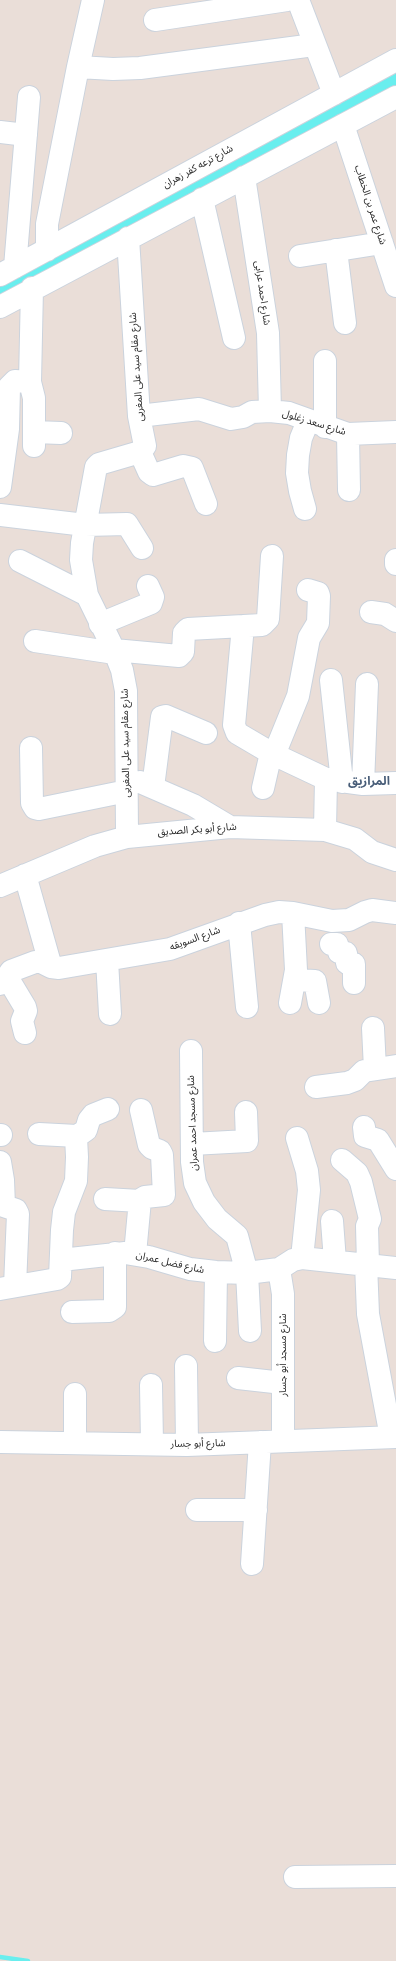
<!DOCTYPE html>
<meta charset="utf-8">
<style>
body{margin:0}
canvas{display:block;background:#eaded8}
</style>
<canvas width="396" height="1961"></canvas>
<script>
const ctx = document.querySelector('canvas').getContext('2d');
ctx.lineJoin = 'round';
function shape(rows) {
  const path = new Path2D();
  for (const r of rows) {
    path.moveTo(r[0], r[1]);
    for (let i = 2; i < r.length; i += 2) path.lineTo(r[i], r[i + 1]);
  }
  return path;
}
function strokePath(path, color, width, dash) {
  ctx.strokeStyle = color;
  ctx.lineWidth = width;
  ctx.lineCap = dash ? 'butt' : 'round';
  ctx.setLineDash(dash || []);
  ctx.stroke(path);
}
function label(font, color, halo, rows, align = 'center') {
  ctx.font = font + ' Roboto,"Noto Sans Arabic",sans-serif';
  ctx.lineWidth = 3;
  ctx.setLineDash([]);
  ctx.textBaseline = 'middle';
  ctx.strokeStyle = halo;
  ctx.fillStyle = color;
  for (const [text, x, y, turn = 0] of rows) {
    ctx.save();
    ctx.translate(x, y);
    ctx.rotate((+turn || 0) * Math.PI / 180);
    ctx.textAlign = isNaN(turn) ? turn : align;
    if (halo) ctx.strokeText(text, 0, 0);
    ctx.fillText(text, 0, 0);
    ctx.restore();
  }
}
strokePath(shape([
 [0,1957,28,1961]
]), '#69eeee', 4.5);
strokePath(shape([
 [0,289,396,77]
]), '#69eeee', 16);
const minor = shape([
 [298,0,334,94],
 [155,20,287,0],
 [78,67,113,69,140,68,314,45],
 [343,125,396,286],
 [0,132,26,135],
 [244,177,268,333,270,411],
 [202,199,234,338],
 [47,250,47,224,78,67,93,0],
 [336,250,345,323],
 [300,256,382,243],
 [15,267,29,97],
 [0,275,396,60],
 [32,288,30,382,34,398,34,446],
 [0,307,396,97],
 [139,416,199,409,231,419,243,417,252,412,270,411,289,413,348,434,396,432],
 [325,427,325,361],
 [34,432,61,433],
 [348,434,349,490],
 [140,452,149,472,153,475,183,466,192,468,206,504],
 [0,487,8,429,9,387,15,381,30,382],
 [305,509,300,491,297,473,298,455,301,438,308,421],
 [0,515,85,525,127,524,142,548],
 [396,560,396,564],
 [20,561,87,595],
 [371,612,385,614,396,621],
 [100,624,151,603,153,597,148,586],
 [243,626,234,725,237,733,271,753,326,779,363,784,396,783],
 [35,641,115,653],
 [114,650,179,656,183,652,184,633,188,629,262,625,268,619,272,556],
 [331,680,342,782],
 [31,748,32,803,35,808,39,809,127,791],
 [274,755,298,696,309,638,318,623,319,596,318,593,308,590],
 [140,782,193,805,230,827],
 [363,784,367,684],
 [153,787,162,717,166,716,206,733],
 [263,788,271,753],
 [325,830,326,779],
 [127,837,126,691,122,670,114,650,87,595,81,560,82,543,96,467,99,464,140,452,145,446,139,416,128,238],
 [25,875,51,967],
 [0,886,95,846,127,837,230,827,325,830,355,839,372,852,396,860],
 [239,923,247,1007],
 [331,944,337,944,339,952,346,953,347,963,354,964,354,983],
 [107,960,110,1014],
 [7,977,25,1007,26,1011,22,1021,25,1033],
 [295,980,315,981,319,1003],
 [0,984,5,980,11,971,35,962,41,962,51,967,59,968,170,949,265,915,279,912,293,913,332,921,349,920,365,912,372,910,396,913],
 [290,1003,296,970,293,913],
 [373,1028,375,1069],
 [191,1051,192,1162,195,1183,204,1202,217,1219,237,1236,247,1273,250,1331],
 [316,1087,347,1083,355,1080,364,1071,396,1066],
 [364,1127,365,1136,378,1140,396,1169],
 [39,1134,77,1136],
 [0,1135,1,1135],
 [297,1138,307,1171,309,1190,302,1258],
 [192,1144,247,1141,246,1112],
 [342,1160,357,1173,361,1182,370,1219,367,1226,368,1265],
 [0,1162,3,1180,4,1206,16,1210,18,1214,15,1286],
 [105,1199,140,1201],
 [332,1221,335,1261],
 [135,1254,140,1200,145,1197,164,1195,162,1155,160,1151,152,1148,149,1145,141,1110],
 [61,1260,125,1253,149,1257,190,1269,216,1272,247,1273,279,1269,293,1260,302,1258,396,1268],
 [366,1264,368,1314,391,1437],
 [279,1269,283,1294,283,1441],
 [0,1289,57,1279,60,1277,62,1230,64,1212,76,1181,77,1157,76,1137,86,1130,89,1120,93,1115,108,1109],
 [72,1312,109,1311,115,1307,115,1253],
 [215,1341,216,1272],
 [186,1366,187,1445],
 [238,1378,283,1383],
 [151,1385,152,1444],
 [75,1394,75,1443],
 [0,1442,187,1445,396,1437],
 [197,1510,256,1510],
 [252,1564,260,1442],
 [295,1877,396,1876]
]);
strokePath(minor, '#cbd3dd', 24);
strokePath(minor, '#fff', 22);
label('10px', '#272727', '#fff', [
 ["شارع ترعه كفر زهران",198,167,-29],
 ["شارع عمر بن الخطاب",370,205,72],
 ["شارع احمد عرابى",262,293,82],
 ["شارع مقام سيد على المغربى",137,367,-94],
 ["شارع سعد زغلول",314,423,17],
 ["شارع مقام سيد على المغربى",126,743,-91],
 ["شارع أبو بكر الصديق",197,830,-4],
 ["شارع السويقه",195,939,-20],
 ["شارع مسجد احمد عمران",193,1123,-92],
 ["شارع فضل عمران",170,1263,13],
 ["شارع مسجد أبو جسار",283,1355,-90],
 ["شارع أبو جسار",198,1444,-1]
]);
label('bold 12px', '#485d78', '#fff', [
 ["المرازيق",369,782]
]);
</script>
